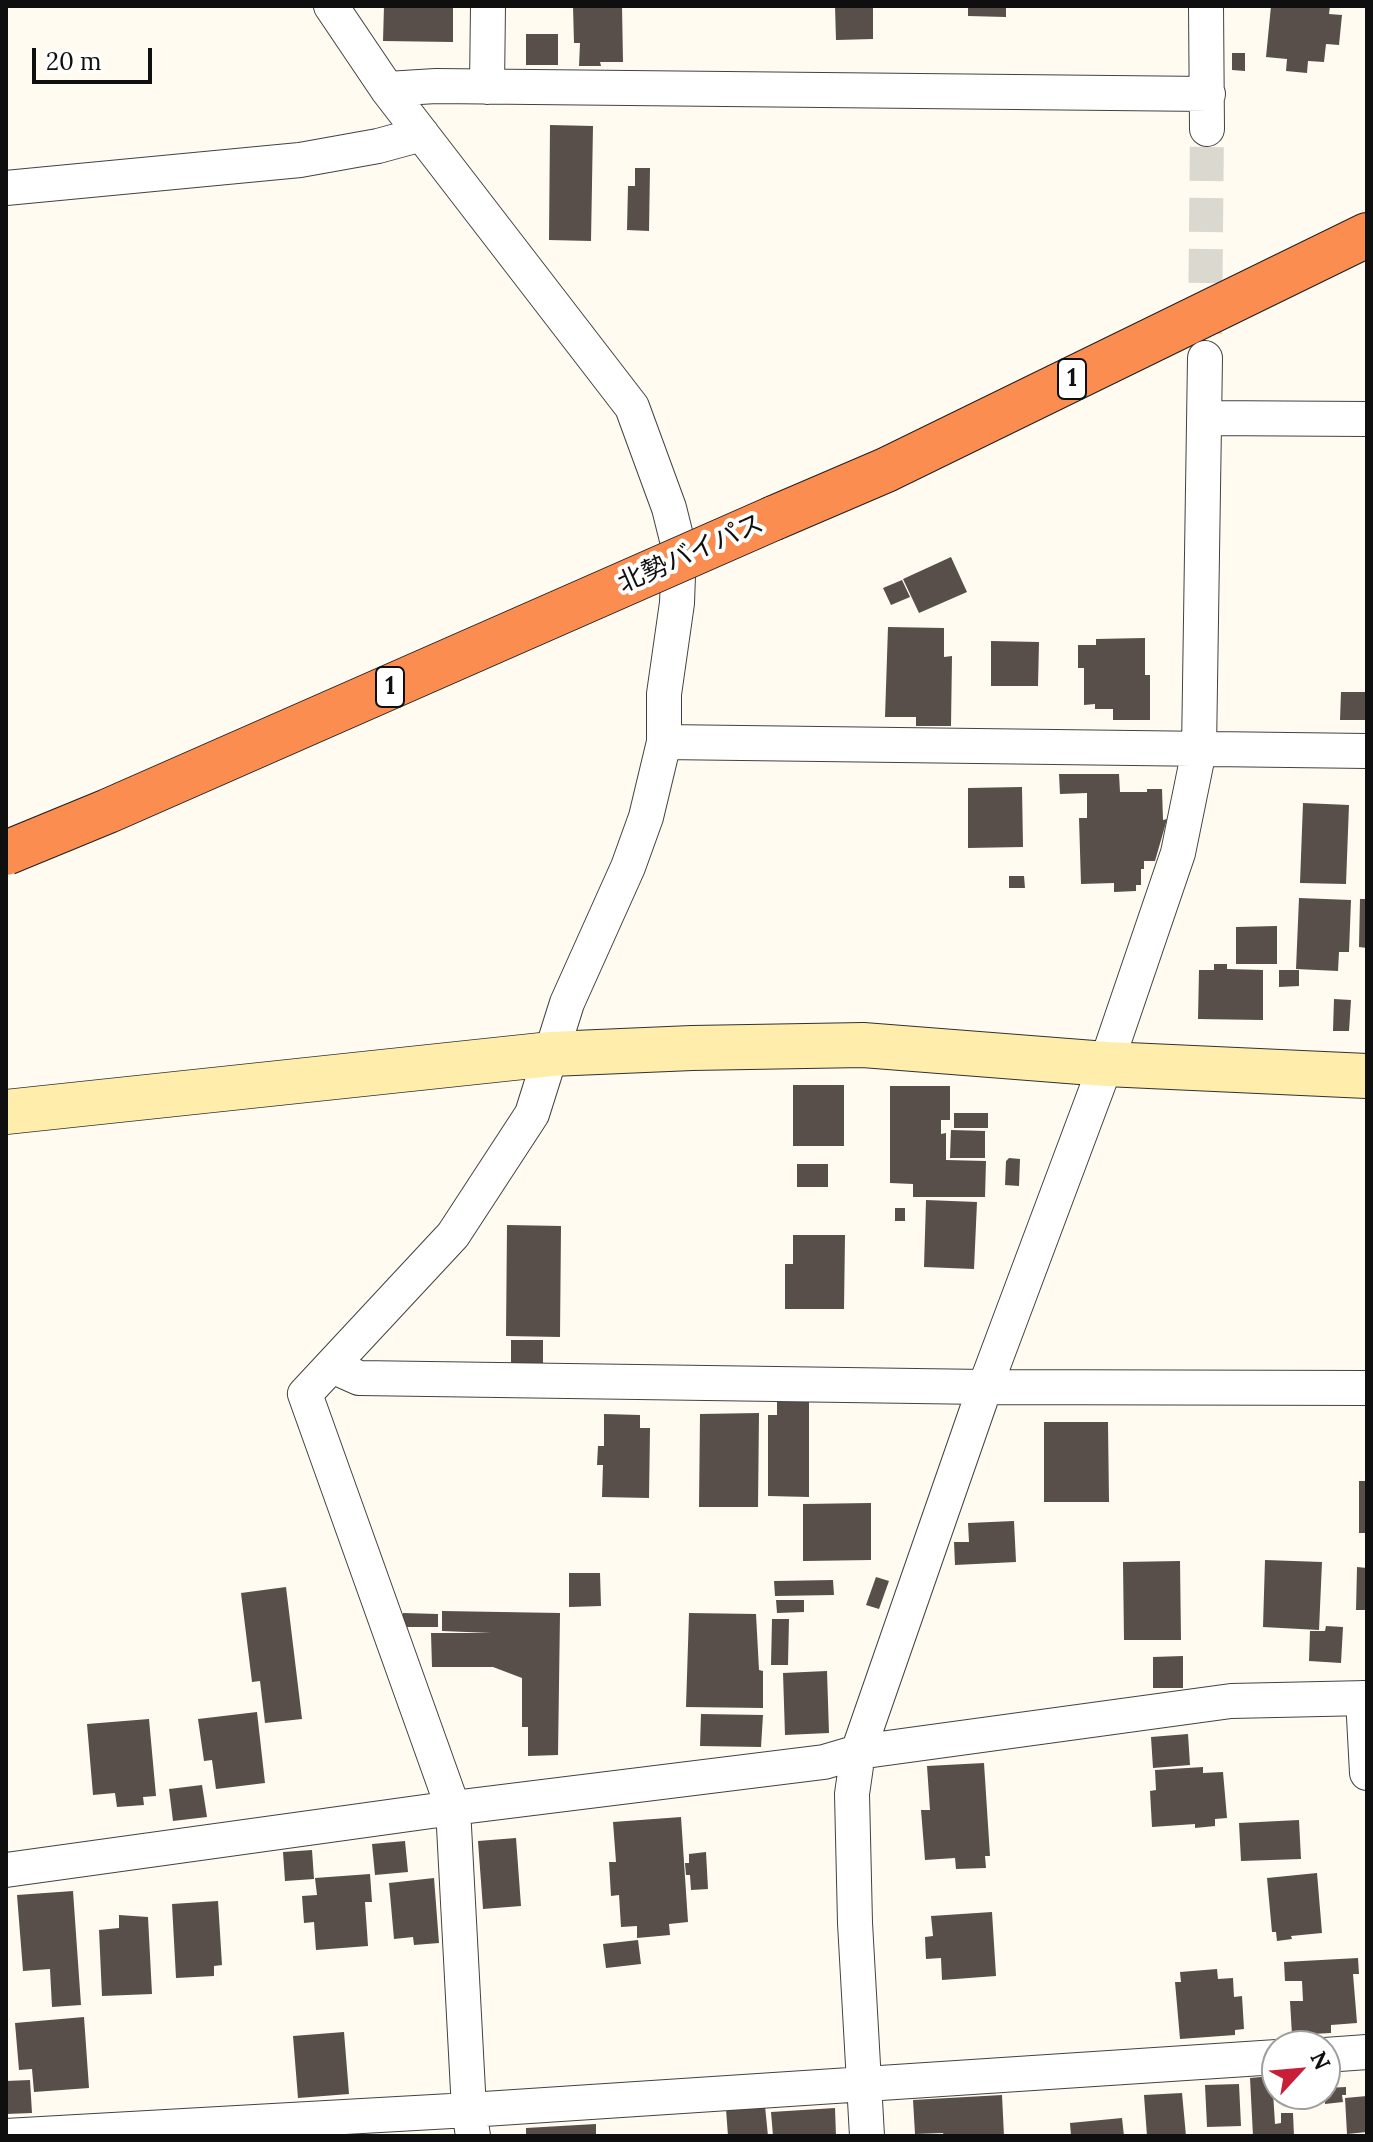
<!DOCTYPE html>
<meta charset="utf-8">
<style>
body{margin:0}
#map{position:relative;width:1373px;height:2142px;overflow:hidden;background:#fffbf1;font-family:Lora,serif}
canvas{display:block}
.frame{position:absolute;inset:0;border:8px solid #0f0f0f;pointer-events:none}
.north{position:absolute;left:1261px;top:2030px;width:80px;height:80px;box-sizing:border-box;background:#fff;border:2px solid #9f9f9f;border-radius:50%;rotate:64deg;font-size:22px;font-weight:700;line-height:32px;text-align:center;color:#0f0f0f}
.north::after{content:'';display:block;margin:auto;width:28px;height:36px;background:#c81e38;clip-path:polygon(50% 0,100% 100%,50% 72%,0 100%)}
.scale{position:absolute;left:32px;top:48px;width:120px;height:36px;box-sizing:border-box;border:4px solid #0f0f0f;border-top:0;padding-left:10px;font-size:24px;line-height:28px;white-space:nowrap;color:#0f0f0f;-webkit-text-stroke:6px #fff;paint-order:stroke}
</style>
<div id="map">
<canvas width="1373" height="2142"></canvas>
<div class="frame"></div>
<div class="north">N</div>
<div class="scale">20 m</div>
</div>
<script>
const ctx = document.querySelector('canvas').getContext('2d');
ctx.lineJoin = 'round';
function fillPath(path, color) {
  ctx.fillStyle = color;
  ctx.fill(path, 'evenodd');
}
function shape(rows) {
  const path = new Path2D();
  for (const r of rows) {
    path.moveTo(r[0], r[1]);
    for (let i = 2; i < r.length; i += 2) path.lineTo(r[i], r[i + 1]);
  }
  return path;
}
function strokePath(path, color, width, dash) {
  ctx.strokeStyle = color;
  ctx.lineWidth = width;
  ctx.lineCap = dash ? 'butt' : 'round';
  ctx.setLineDash(dash || []);
  ctx.stroke(path);
}
function label(font, color, halo, rows, align = 'center') {
  ctx.font = font + ' Lora,"Noto Sans JP",serif';
  ctx.lineWidth = 8;
  ctx.setLineDash([]);
  ctx.textBaseline = 'middle';
  ctx.strokeStyle = halo;
  ctx.fillStyle = color;
  for (const [text, x, y, turn = 0] of rows) {
    ctx.save();
    ctx.translate(x, y);
    ctx.rotate((+turn || 0) * Math.PI / 180);
    ctx.textAlign = isNaN(turn) ? turn : align;
    if (halo) ctx.strokeText(text, 0, 0);
    ctx.fillText(text, 0, 0);
    ctx.restore();
  }
}
fillPath(shape([
 [384,6,453,6,453,42,383,41],
 [573,6,622,6,623,62,600,62,601,66,579,66,580,43,574,43],
 [835,6,873,6,873,39,836,40],
 [968,6,1006,6,1006,17,968,16],
 [1271,6,1330,6,1329,14,1342,15,1339,45,1326,44,1324,62,1308,61,1307,73,1286,71,1287,59,1266,57],
 [526,34,558,34,558,65,526,65],
 [1232,53,1245,53,1245,71,1232,70],
 [550,125,593,126,591,241,549,240],
 [635,168,650,168,649,231,627,230,628,186,635,186],
 [951,557,967,592,919,613,903,579],
 [902,580,910,597,891,605,883,588],
 [888,627,944,628,944,657,952,656,951,726,916,726,916,717,885,717],
 [1145,638,1145,675,1150,675,1150,720,1113,720,1113,709,1095,709,1095,704,1084,705,1084,668,1078,668,1078,645,1096,645,1096,639],
 [991,641,1039,642,1038,686,991,686],
 [1341,692,1366,692,1366,720,1340,720],
 [1059,774,1119,774,1120,792,1147,792,1147,789,1162,789,1163,820,1167,819,1155,861,1144,861,1144,869,1141,869,1141,885,1136,885,1136,891,1114,892,1114,883,1081,884,1079,818,1087,818,1087,793,1060,794],
 [1022,787,1023,847,968,848,968,788],
 [1303,803,1349,805,1346,884,1300,883],
 [1009,876,1024,876,1025,888,1009,888],
 [1299,898,1351,900,1349,952,1339,952,1338,971,1296,969],
 [1360,899,1367,899,1367,948,1359,947],
 [1277,926,1277,964,1236,964,1236,927],
 [1214,964,1227,964,1227,969,1263,970,1263,1020,1198,1019,1199,970,1214,970],
 [1279,970,1299,970,1299,986,1279,987],
 [1334,999,1351,1000,1349,1031,1333,1031],
 [793,1085,844,1085,844,1146,793,1146],
 [890,1086,950,1086,950,1120,941,1120,941,1134,946,1133,946,1160,986,1161,985,1197,913,1197,913,1184,890,1183],
 [954,1113,988,1113,988,1128,954,1128],
 [951,1130,985,1131,985,1158,950,1158],
 [1009,1158,1020,1159,1019,1186,1005,1185,1006,1161],
 [797,1164,828,1164,828,1187,797,1187],
 [926,1200,977,1202,974,1269,924,1267],
 [895,1208,905,1208,905,1221,895,1221],
 [507,1225,561,1226,560,1337,506,1336],
 [793,1235,845,1235,844,1309,785,1309,785,1264,793,1264],
 [511,1340,543,1340,543,1363,511,1363],
 [777,1402,809,1402,809,1497,768,1496,768,1415,777,1415],
 [759,1413,758,1507,699,1507,700,1414],
 [604,1414,640,1415,640,1428,650,1428,649,1498,602,1497,603,1465,597,1465,598,1446,604,1446],
 [1044,1422,1108,1422,1109,1502,1044,1502],
 [1359,1481,1367,1481,1367,1533,1359,1533],
 [871,1503,871,1560,803,1561,803,1504],
 [1014,1521,1016,1562,955,1565,954,1542,969,1542,968,1523],
 [1265,1560,1322,1562,1319,1630,1263,1627],
 [1180,1561,1181,1640,1124,1640,1123,1562],
 [1357,1567,1367,1568,1367,1610,1356,1610],
 [569,1573,600,1573,601,1606,569,1607],
 [876,1577,889,1581,879,1609,866,1605],
 [833,1580,834,1595,775,1596,774,1581],
 [286,1587,302,1719,265,1723,260,1681,252,1682,241,1593],
 [776,1600,804,1600,804,1612,777,1613],
 [442,1611,560,1613,558,1755,528,1756,528,1727,522,1727,522,1678,493,1667,432,1667,431,1633,491,1633,442,1631],
 [403,1613,438,1614,438,1627,403,1627],
 [689,1613,756,1614,759,1670,763,1671,763,1708,686,1707],
 [772,1619,789,1619,788,1665,771,1665],
 [1326,1626,1343,1627,1341,1663,1309,1661,1310,1631,1325,1631],
 [1183,1656,1183,1688,1153,1688,1153,1657],
 [827,1671,829,1733,785,1735,783,1673],
 [257,1712,265,1783,216,1789,212,1760,204,1761,198,1719],
 [701,1714,763,1715,761,1747,700,1746],
 [149,1719,156,1796,143,1797,144,1805,117,1807,115,1793,93,1795,87,1724],
 [1188,1734,1190,1765,1153,1768,1151,1737],
 [984,1763,990,1856,985,1856,986,1868,956,1869,955,1858,925,1860,921,1810,930,1810,927,1766],
 [1203,1767,1203,1773,1223,1772,1227,1818,1215,1819,1215,1826,1195,1828,1195,1824,1152,1827,1150,1791,1156,1790,1155,1770],
 [202,1785,207,1817,173,1821,169,1789],
 [681,1817,688,1922,669,1924,670,1935,637,1938,637,1926,621,1927,619,1895,611,1896,609,1862,616,1862,613,1822],
 [1299,1820,1301,1859,1241,1861,1239,1823],
 [516,1838,521,1906,483,1909,478,1841],
 [405,1841,408,1872,375,1875,372,1844],
 [312,1850,314,1879,285,1881,283,1852],
 [706,1852,708,1889,691,1890,690,1875,686,1875,685,1863,689,1863,689,1854],
 [1317,1873,1322,1933,1291,1936,1292,1939,1277,1941,1276,1932,1272,1932,1267,1878],
 [370,1874,372,1902,365,1902,368,1946,316,1950,314,1922,304,1923,302,1896,317,1895,315,1878],
 [434,1878,439,1943,414,1945,413,1937,394,1939,389,1883],
 [73,1891,81,2005,52,2007,50,1969,23,1971,17,1895],
 [218,1901,222,1965,214,1966,214,1976,176,1978,172,1904],
 [992,1912,996,1976,942,1980,941,1958,926,1959,925,1937,933,1936,931,1916],
 [119,1915,148,1917,152,1994,102,1996,99,1930,119,1928],
 [638,1940,641,1964,606,1968,603,1944],
 [1358,1958,1359,1974,1353,1974,1357,2023,1331,2025,1331,2033,1292,2035,1290,2001,1303,2001,1302,1981,1285,1981,1284,1962],
 [1217,1969,1218,1979,1233,1978,1234,1997,1242,1996,1244,2029,1235,2030,1235,2035,1180,2039,1175,1982,1181,1982,1180,1972],
 [84,2017,89,2088,34,2092,32,2069,19,2070,15,2023],
 [344,2032,349,2094,298,2098,293,2036],
 [1272,2076,1275,2124,1281,2123,1281,2113,1293,2113,1294,2136,1253,2136,1250,2078],
 [30,2080,32,2113,6,2114,6,2081],
 [1239,2084,1241,2126,1207,2127,1205,2085],
 [1346,2087,1346,2095,1342,2095,1343,2102,1325,2104,1325,2088],
 [1182,2093,1186,2136,1147,2136,1144,2095],
 [1002,2095,1004,2136,944,2136,943,2133,915,2134,913,2100],
 [1367,2096,1367,2132,1347,2134,1345,2098],
 [765,2106,768,2136,728,2136,726,2109],
 [835,2108,836,2136,773,2136,771,2112],
 [1122,2118,1124,2136,1071,2136,1070,2123],
 [596,2124,596,2136,526,2136,526,2128]
]), '#584e4a');
strokePath(shape([
 [1205,334,1207,129]
]), '#dbd8cf', 34, [34, 17]);
const street = shape([
 [331,6,387,89,632,407,669,508,679,548,677,603,664,694,664,742,646,817,628,867,567,1003,532,1114,453,1235,305,1394,453,1808,469,2110,473,2136],
 [1206,6,1207,129],
 [487,87,488,6],
 [387,89,436,86,1208,94],
 [6,188,300,160,378,146,422,134],
 [1204,418,1367,419],
 [664,742,1367,751],
 [332,1366,359,1378,985,1387,1367,1388],
 [1363,1698,1367,1773],
 [6,1870,453,1808,824,1762,858,1752,1231,1701,1367,1698],
 [1325,2055,1367,2052],
 [6,2136,469,2110,1277,2057],
 [867,2136,855,1923,852,1794,858,1752,985,1387,1106,1064,1178,853,1199,750,1205,358]
]);
const secondary = shape([
 [6,1112,551,1054,692,1048,863,1045,1106,1064,1367,1076]
]);
const highway = shape([
 [774,518,886,470,1367,235]
]);
strokePath(street, '#424242', 36);
strokePath(secondary, '#313131', 46);
strokePath(highway, '#202020', 46);
strokePath(street, '#fff', 34);
strokePath(secondary, '#ffedac', 44);
strokePath(highway, '#fc8d51', 44);
const highwayBridge = shape([
 [6,853,108,811,774,518]
]);
strokePath(highwayBridge, '#202020', 46, []);
strokePath(highwayBridge, '#fc8d51', 44);
for (const [x, y, w] of [
 [1072,379,28],
 [390,687,28]
]) {
  const box = new Path2D();
  box.roundRect(x - w / 2, y - 20, w, 40, 6);
  ctx.fillStyle = '#fff';
  ctx.fill(box);
  strokePath(box, '#0f0f0f', 2);
}
label('bold 24px', '#0f0f0f', null, [
 ["1",1072,379],
 ["1",390,687]
]);
label('26px', '#0f0f0f', '#fff', [
 ["北勢バイパス",691,554,-24]
]);
</script>
